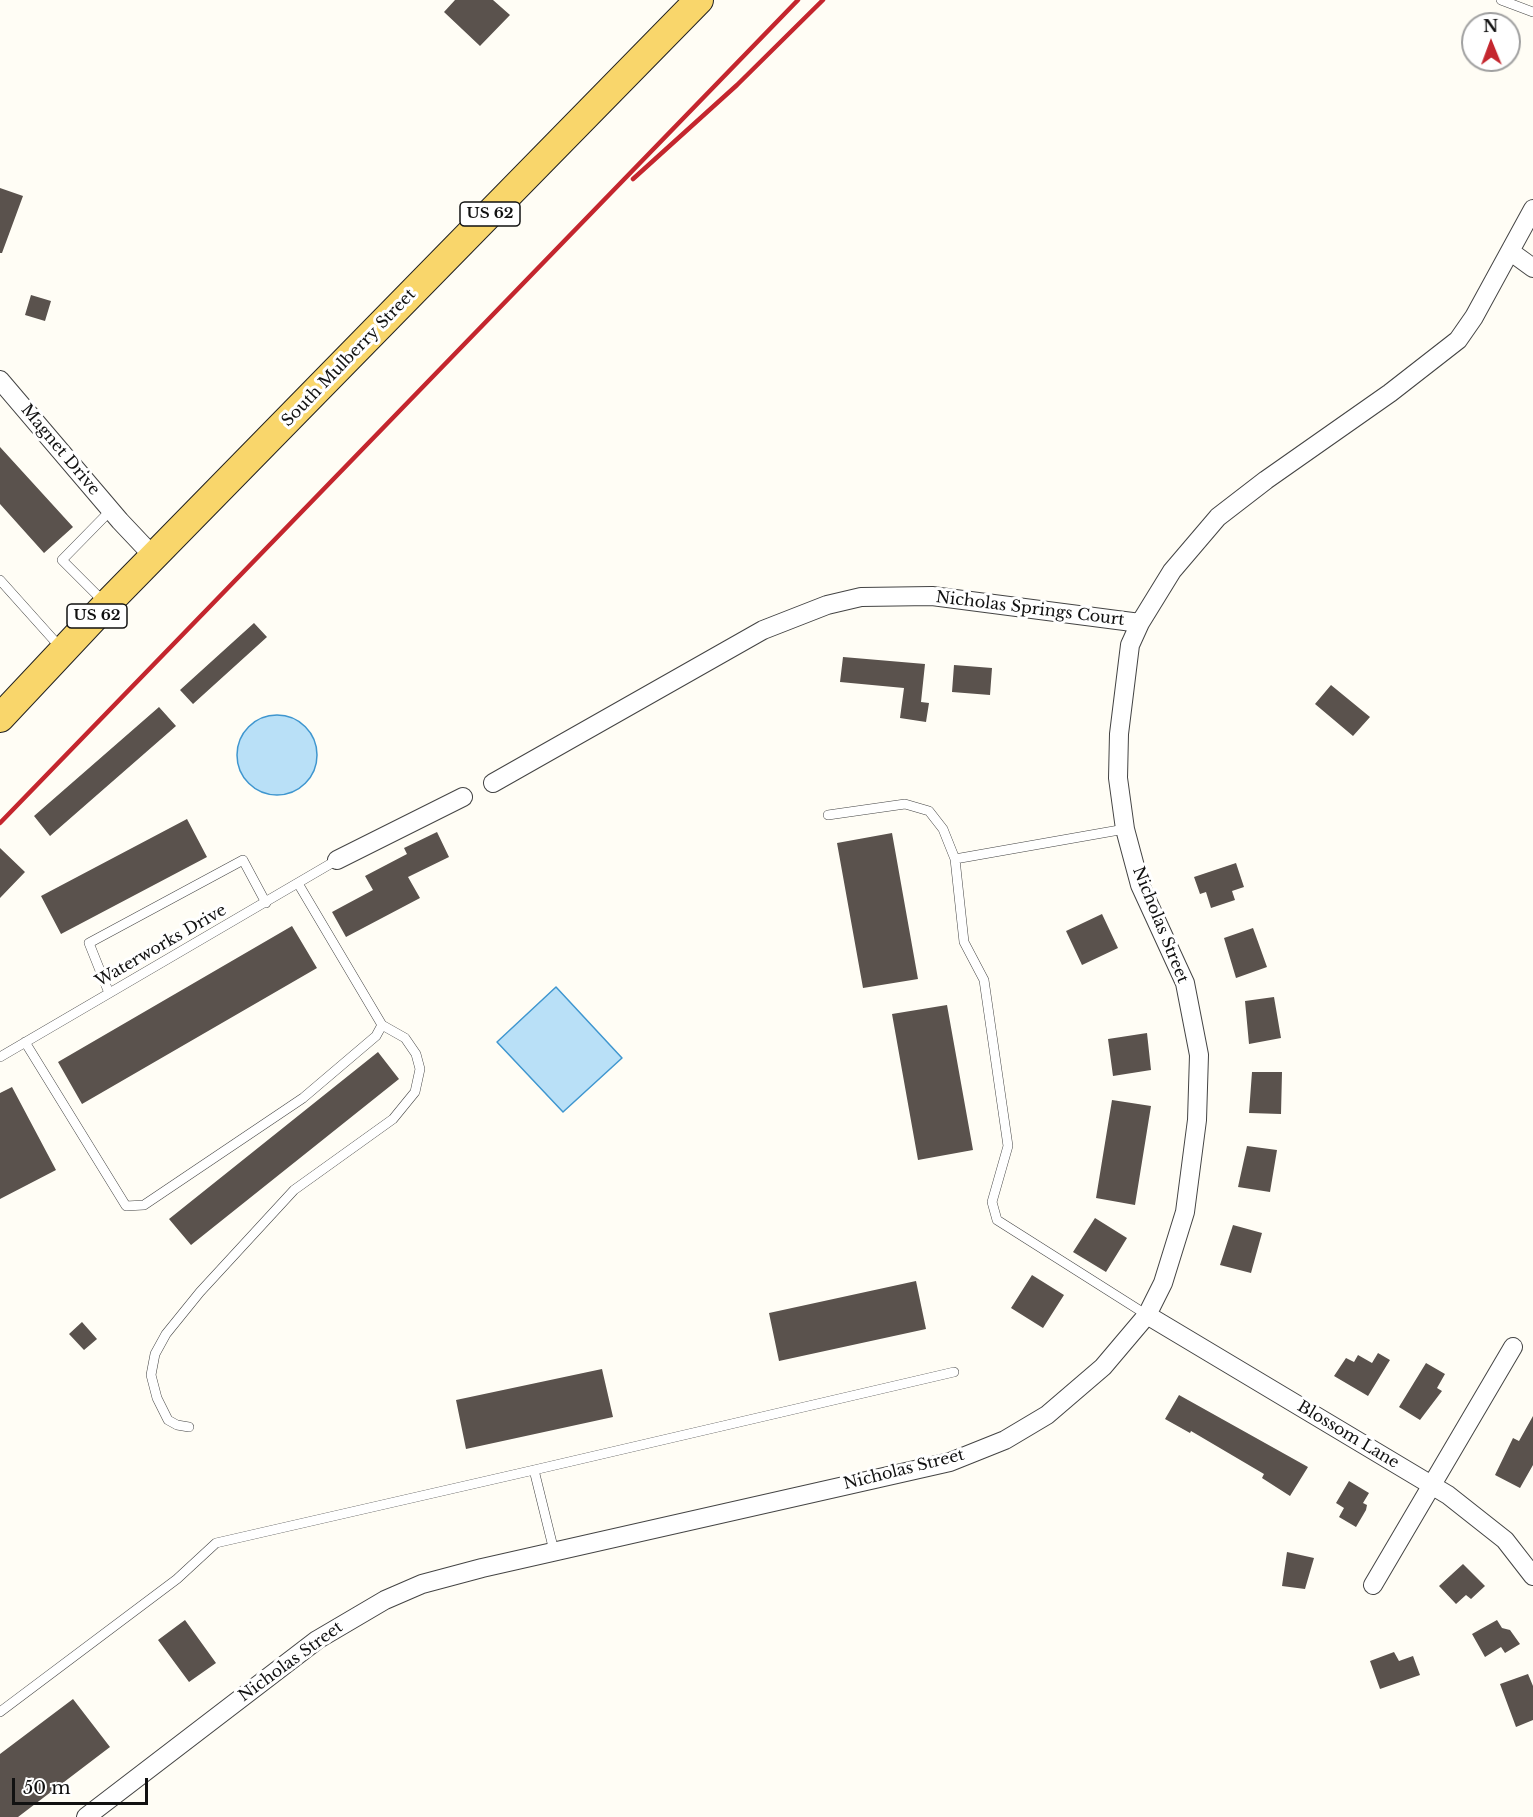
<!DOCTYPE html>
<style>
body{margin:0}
#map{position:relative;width:1533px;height:1817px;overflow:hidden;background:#fffdf5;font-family:"Libre Baskerville",serif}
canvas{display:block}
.north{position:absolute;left:1461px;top:12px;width:60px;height:60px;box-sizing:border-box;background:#fff;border:2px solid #a0a0a0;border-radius:50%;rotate:359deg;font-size:16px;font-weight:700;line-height:24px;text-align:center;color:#111}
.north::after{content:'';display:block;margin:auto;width:21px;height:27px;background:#c4262e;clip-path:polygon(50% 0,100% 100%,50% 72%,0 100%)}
.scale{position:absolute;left:12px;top:1778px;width:136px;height:27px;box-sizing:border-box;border:3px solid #111;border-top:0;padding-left:8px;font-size:18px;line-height:21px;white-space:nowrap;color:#111;-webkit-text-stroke:4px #fff;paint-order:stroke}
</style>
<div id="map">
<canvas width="1533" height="1817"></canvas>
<div class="north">N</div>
<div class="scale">50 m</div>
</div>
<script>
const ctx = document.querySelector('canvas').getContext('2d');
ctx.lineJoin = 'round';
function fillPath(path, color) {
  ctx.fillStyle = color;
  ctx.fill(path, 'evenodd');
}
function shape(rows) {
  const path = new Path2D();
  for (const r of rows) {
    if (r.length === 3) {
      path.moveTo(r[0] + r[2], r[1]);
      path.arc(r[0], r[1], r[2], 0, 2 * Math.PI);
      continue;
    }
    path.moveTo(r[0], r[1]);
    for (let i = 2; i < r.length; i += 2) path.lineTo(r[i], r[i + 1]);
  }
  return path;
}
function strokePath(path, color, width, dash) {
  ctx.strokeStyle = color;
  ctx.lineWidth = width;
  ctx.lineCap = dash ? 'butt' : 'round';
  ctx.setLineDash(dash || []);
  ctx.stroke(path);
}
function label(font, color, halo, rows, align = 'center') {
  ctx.font = font + ' "Libre Baskerville",serif';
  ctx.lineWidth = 6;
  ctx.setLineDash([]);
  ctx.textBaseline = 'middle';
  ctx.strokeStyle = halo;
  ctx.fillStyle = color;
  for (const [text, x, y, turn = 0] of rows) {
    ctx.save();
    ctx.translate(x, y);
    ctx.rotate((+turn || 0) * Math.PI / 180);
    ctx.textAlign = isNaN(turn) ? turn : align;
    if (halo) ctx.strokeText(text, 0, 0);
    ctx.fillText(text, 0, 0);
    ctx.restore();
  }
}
const water = shape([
 [277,755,40],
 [556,987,622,1058,563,1112,497,1042,556,987]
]);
fillPath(water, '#b9e0f7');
strokePath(water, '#3f96cf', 1.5);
fillPath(shape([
 [455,0,493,0,510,15,480,46,444,12],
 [0,188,23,196,2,253,0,253],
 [31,295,51,301,45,321,25,315],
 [0,447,73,527,44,553,0,504],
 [254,623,267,637,193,704,180,690],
 [843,657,925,664,921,702,929,703,926,722,900,718,904,688,840,682],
 [954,665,992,668,990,695,952,692],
 [1331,685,1370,717,1353,736,1315,704],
 [159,707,176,726,50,836,34,816],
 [187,819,207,857,61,934,41,896],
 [437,832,449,857,408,877,420,898,346,937,332,912,373,890,365,876,407,854,404,848],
 [892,833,918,979,863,988,837,843],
 [0,848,25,872,0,898],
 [1236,863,1244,887,1232,891,1235,900,1211,908,1206,892,1200,894,1194,877],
 [1102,914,1118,948,1082,965,1066,931],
 [292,926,317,968,82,1104,58,1062],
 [1253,928,1267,967,1236,978,1224,938],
 [1274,997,1281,1038,1249,1044,1245,1001],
 [947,1005,973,1150,918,1160,892,1014],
 [1147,1033,1151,1070,1113,1076,1108,1039],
 [378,1052,399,1079,191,1245,169,1219],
 [1252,1072,1282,1072,1281,1114,1249,1113],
 [12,1087,56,1170,0,1199,0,1093],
 [1112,1100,1151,1106,1135,1205,1096,1198],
 [1247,1146,1277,1150,1270,1192,1238,1187],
 [1095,1218,1127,1238,1106,1272,1073,1252],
 [1233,1225,1262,1233,1251,1273,1220,1265],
 [1032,1275,1064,1295,1043,1328,1011,1308],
 [916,1281,926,1329,779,1361,769,1313],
 [82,1322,97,1339,84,1350,69,1334],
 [1378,1353,1390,1360,1368,1396,1334,1376,1346,1358,1354,1362,1358,1355,1372,1363],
 [1426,1363,1445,1374,1437,1388,1442,1391,1420,1420,1399,1407],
 [602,1369,613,1417,466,1449,456,1400],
 [1179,1395,1308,1467,1290,1496,1262,1478,1264,1474,1191,1431,1190,1433,1165,1419],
 [1533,1416,1533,1465,1520,1488,1495,1475,1513,1438,1519,1441],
 [1349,1481,1369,1493,1363,1503,1367,1505,1366,1510,1356,1527,1339,1517,1344,1508,1336,1503],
 [1287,1552,1314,1558,1305,1589,1282,1586],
 [1463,1564,1485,1586,1471,1599,1466,1595,1456,1604,1439,1586],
 [185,1620,216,1663,189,1682,158,1640],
 [1497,1620,1502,1628,1510,1630,1520,1644,1505,1653,1501,1647,1485,1657,1472,1634],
 [1394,1652,1399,1661,1413,1656,1420,1675,1380,1689,1370,1661],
 [1528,1674,1533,1686,1533,1720,1516,1727,1500,1684],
 [73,1699,110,1747,18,1817,0,1817,0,1754]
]), '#5a524d');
const service = shape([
 [1501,0,1533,12],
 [0,580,60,647],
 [105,603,62,560,111,510],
 [828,815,905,804,929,811,943,829,955,859,1125,829],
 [955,859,964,942,984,980,1008,1146,992,1202,997,1220,1147,1315],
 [109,993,89,943,243,860,266,903],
 [25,1042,126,1206,144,1205,303,1098,376,1036,382,1025,299,885],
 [0,1057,337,860],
 [189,1427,177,1425,168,1420,157,1398,151,1375,155,1354,166,1334,200,1292,294,1190,393,1119,415,1092,420,1069,416,1054,405,1038,382,1025],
 [554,1551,534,1470,954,1372],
 [0,1712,177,1579,216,1543,534,1470]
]);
const minor = shape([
 [1511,252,1533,268],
 [0,380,120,521,154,557],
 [493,783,763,630,827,605,861,597,932,596,1140,623,1172,571,1218,517,1266,480,1390,393,1458,340,1474,317,1533,209],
 [337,860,463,797],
 [1147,1315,1448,1495,1505,1540,1533,1576],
 [1373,1585,1513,1347],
 [86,1817,317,1640,385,1600,422,1584,482,1568,950,1462,1005,1440,1047,1415,1103,1367,1147,1315,1163,1283,1185,1212,1197,1120,1199,1055,1185,983,1140,885,1125,829,1118,778,1119,734,1130,645,1140,623]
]);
const primary = shape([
 [0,718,106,605,699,0]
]);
strokePath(service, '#444', 10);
strokePath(minor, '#444', 20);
strokePath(primary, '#222', 30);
strokePath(service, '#fff', 9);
strokePath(minor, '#fff', 18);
strokePath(primary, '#f9d66b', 28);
strokePath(shape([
 [633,179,737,85,823,0],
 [0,823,798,0]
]), '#c4262e', 4.5);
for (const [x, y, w] of [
 [490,214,60],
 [97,616,60]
]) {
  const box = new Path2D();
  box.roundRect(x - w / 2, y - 12, w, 24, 4.5);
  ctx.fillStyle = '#fff';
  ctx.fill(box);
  strokePath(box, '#111', 1.5);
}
label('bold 15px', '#111', null, [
 ["US 62",490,214],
 ["US 62",97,616]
]);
label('16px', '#111', '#fff', [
 ["South Mulberry Street",349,358,-46],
 ["Magnet Drive",60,450,50],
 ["Nicholas Springs Court",1030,609,7],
 ["Nicholas Street",1160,925,68],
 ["Waterworks Drive",161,946,-30],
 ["Blossom Lane",1348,1435,31],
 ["Nicholas Street",904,1470,-14],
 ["Nicholas Street",291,1662,-36]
]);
</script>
